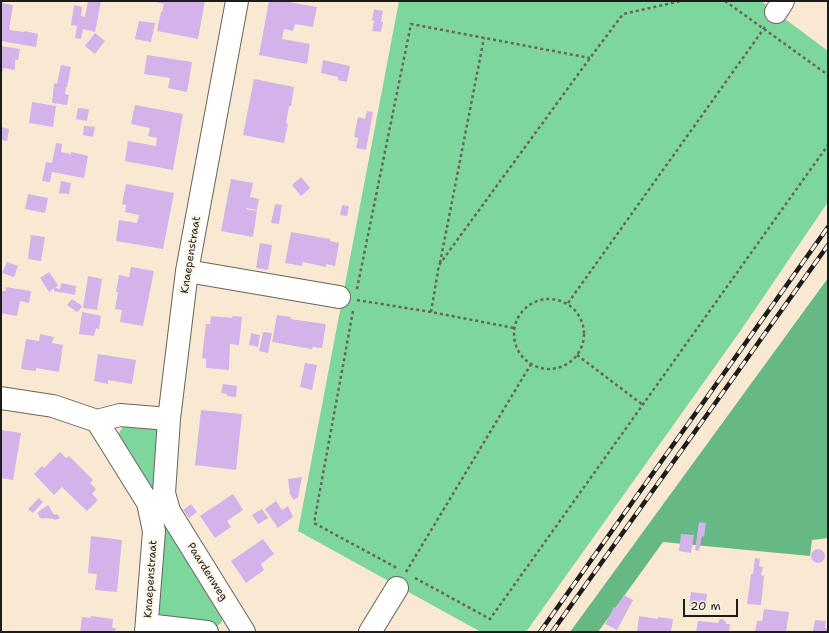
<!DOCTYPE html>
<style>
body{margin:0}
#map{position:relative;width:829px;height:633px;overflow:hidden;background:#f9e9d3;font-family:"Shantell Sans",sans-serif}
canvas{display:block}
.frame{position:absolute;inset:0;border:2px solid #1c1c1c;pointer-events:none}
.scale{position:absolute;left:683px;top:599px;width:55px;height:18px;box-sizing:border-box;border:2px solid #1c1c1c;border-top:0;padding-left:5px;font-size:12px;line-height:14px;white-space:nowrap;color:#1c1c1c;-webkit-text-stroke:3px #fcf5e5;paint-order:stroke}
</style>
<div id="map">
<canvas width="829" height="633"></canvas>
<div class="frame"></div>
<div class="scale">20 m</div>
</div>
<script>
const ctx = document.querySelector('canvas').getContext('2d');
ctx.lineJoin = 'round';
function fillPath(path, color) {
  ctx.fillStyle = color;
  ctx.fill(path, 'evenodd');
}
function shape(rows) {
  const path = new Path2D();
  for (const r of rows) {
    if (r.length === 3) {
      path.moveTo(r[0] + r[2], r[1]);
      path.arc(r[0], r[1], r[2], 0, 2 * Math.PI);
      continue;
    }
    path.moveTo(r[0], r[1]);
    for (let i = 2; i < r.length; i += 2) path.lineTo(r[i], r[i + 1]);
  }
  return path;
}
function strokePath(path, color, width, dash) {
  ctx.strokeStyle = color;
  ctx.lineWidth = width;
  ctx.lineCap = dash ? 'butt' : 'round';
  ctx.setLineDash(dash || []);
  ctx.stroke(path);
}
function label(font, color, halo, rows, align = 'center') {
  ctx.font = font + ' "Shantell Sans",sans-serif';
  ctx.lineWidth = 4;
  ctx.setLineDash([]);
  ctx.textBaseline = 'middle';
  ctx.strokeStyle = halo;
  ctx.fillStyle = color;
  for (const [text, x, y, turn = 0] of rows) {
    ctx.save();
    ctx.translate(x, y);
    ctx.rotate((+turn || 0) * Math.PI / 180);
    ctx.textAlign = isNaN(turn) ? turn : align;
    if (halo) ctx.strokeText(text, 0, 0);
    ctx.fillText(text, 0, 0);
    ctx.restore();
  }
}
fillPath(shape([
 [399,1,761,1,828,51,828,202,741,330,526,632,481,632,298,531],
 [125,424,154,426,163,432,160,487,223,618,221,623,216,627,158,617,158,569,118,434]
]), '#7dd79d');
fillPath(shape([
 [828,278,828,538,812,540,810,556,663,542,598,632,570,632]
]), '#66b884');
fillPath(shape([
 [1,1,3,1,2,3,13,5,9,30,24,32,25,31,38,34,36,47,1,41],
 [88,1,101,1,95,32,83,29,81,39,75,38,77,26,71,25,74,5,82,7,81,16,85,17],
 [151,1,205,1,198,39,157,31,161,12,162,12,164,4],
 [269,1,283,1,317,7,313,27,295,24,293,31,284,29,282,39,310,44,307,64,259,55],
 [374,9,383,11,381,22,383,22,381,32,372,31,374,21,372,20],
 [139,21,155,23,151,42,135,39],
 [95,33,105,41,95,54,85,46],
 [1,46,20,49,18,60,15,60,15,70,3,68,2,73,1,73],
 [147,55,192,62,187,92,168,88,170,78,144,74],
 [323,60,350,66,347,82,338,80,338,77,321,73],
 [61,65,71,67,67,87,66,87,65,94,69,95,67,105,52,103,54,83,57,84],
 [254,79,294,87,291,106,289,106,286,123,288,124,284,143,243,135],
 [32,102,56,106,53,127,29,123],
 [135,105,183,114,173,170,125,161,128,141,156,146,157,138,148,136,150,128,131,124],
 [78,108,89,109,87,121,76,119],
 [367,111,373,112,366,150,356,148,358,138,354,137,358,117,365,119],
 [84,126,95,127,93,137,83,135],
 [1,127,9,129,7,141,1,140],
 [56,143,62,144,61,152,71,154,71,152,88,156,84,178,52,172,50,182,42,181,46,162,52,163],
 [301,177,310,188,301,196,292,185],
 [231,179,253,183,250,197,259,199,257,210,246,208,246,209,257,211,253,237,221,231],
 [61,181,71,183,69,194,59,193],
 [126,184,174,193,163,249,116,241,119,220,137,223,139,215,125,212,126,205,122,204],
 [28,194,48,198,45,213,25,209],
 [275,204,282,205,279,224,271,223],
 [342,205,349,206,347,216,340,215],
 [291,232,330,239,330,241,339,243,335,266,326,264,326,267,303,262,302,266,285,263],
 [31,235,45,237,41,261,28,259],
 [260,243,272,245,268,270,256,268],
 [7,262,18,266,14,277,2,273],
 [131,267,154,271,143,326,120,322,122,310,115,309,118,292,116,292,119,275,129,277],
 [49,272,58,285,55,288,60,289,61,283,76,286,75,295,54,291,54,288,49,292,40,278],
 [88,276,102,279,97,310,83,308],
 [6,287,31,291,29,303,20,301,17,316,1,313,1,291,6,291],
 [72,299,82,306,82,307,77,312,67,305],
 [82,312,101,316,99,329,96,328,94,336,79,334],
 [277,315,291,317,290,319,326,324,322,348,313,347,312,349,272,342],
 [211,316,232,318,233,316,242,317,239,345,230,344,229,370,206,368,206,359,202,358,204,340,206,324,210,324],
 [263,332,272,333,268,353,259,351],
 [251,333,260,335,258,347,249,345],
 [40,334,54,337,52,343,63,345,59,372,36,368,36,371,21,369,26,339,39,341],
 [98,354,136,360,132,384,108,380,108,384,94,381],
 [305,363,317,365,312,390,300,387],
 [223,384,237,386,236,397,227,396,227,394,221,393],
 [201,410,242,414,236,470,195,465],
 [1,430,21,433,13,480,1,478],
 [60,452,66,458,69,456,93,480,90,483,96,489,92,494,98,500,87,511,62,487,54,495,34,474,42,466,44,468],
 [302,477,298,497,294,500,290,494,288,479],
 [233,494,243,510,227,521,231,527,215,538,200,516],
 [39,498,43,502,33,513,28,509],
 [276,501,282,510,288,506,293,517,278,528,265,509],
 [191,504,197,512,189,518,183,510],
 [48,505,54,515,57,514,60,518,55,520,54,519,45,518,43,519,39,517,39,515,37,513,42,509],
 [262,509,268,518,258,524,252,515],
 [699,522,706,523,704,537,702,536,699,551,695,550],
 [681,534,694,535,691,553,679,551],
 [91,536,122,540,117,592,95,590,97,574,88,573],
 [263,539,274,554,261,564,264,570,246,583,231,561],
 [818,556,7],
 [755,558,760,559,759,566,763,567,761,575,764,576,761,605,747,604,751,574,753,574],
 [691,592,707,594,705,608,689,606],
 [624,595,633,600,617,630,605,624,614,607,616,608],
 [764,609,789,612,786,632,755,632,757,621,762,621],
 [91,616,113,619,112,628,116,628,115,632,80,632,82,617,90,618],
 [639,616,658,619,658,617,673,619,671,632,637,632],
 [720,619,724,620,726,622,726,624,730,624,729,632,696,632,698,621,718,623],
 [815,620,826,621,825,628,828,628,828,632,813,632]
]), '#d3b3ea');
const minor = shape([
 [237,1,187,271,169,419,164,493,169,511,244,632],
 [776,12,783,1],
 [187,271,339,297],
 [1,398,53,406,97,421,120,415,169,419],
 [97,421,148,503,154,531,146,632],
 [147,625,207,632],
 [370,632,397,588]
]);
strokePath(minor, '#69645c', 24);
strokePath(shape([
 [725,1,828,75],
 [440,263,484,38],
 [357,289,411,24,590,58],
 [549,334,35],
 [357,300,431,312,514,328],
 [568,303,765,27],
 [353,311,314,523,397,568],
 [431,312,439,265,590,58,623,14,681,1],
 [577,355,643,405],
 [406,572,531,364],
 [415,578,490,619,828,145]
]), '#69645c', 2.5, [3, 3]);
strokePath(minor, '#fff', 22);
const rail = shape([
 [540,632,828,227],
 [552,632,828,245]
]);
strokePath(rail, '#1c1c1c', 4.5);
strokePath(rail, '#fcf5e5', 3, [9]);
label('11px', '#1c1c1c', '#fcf5e5', [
 ["Knaepenstraat",191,255,-81],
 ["Paardenweg",207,572,58],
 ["Knaepenstraat",151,579,-86]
]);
</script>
